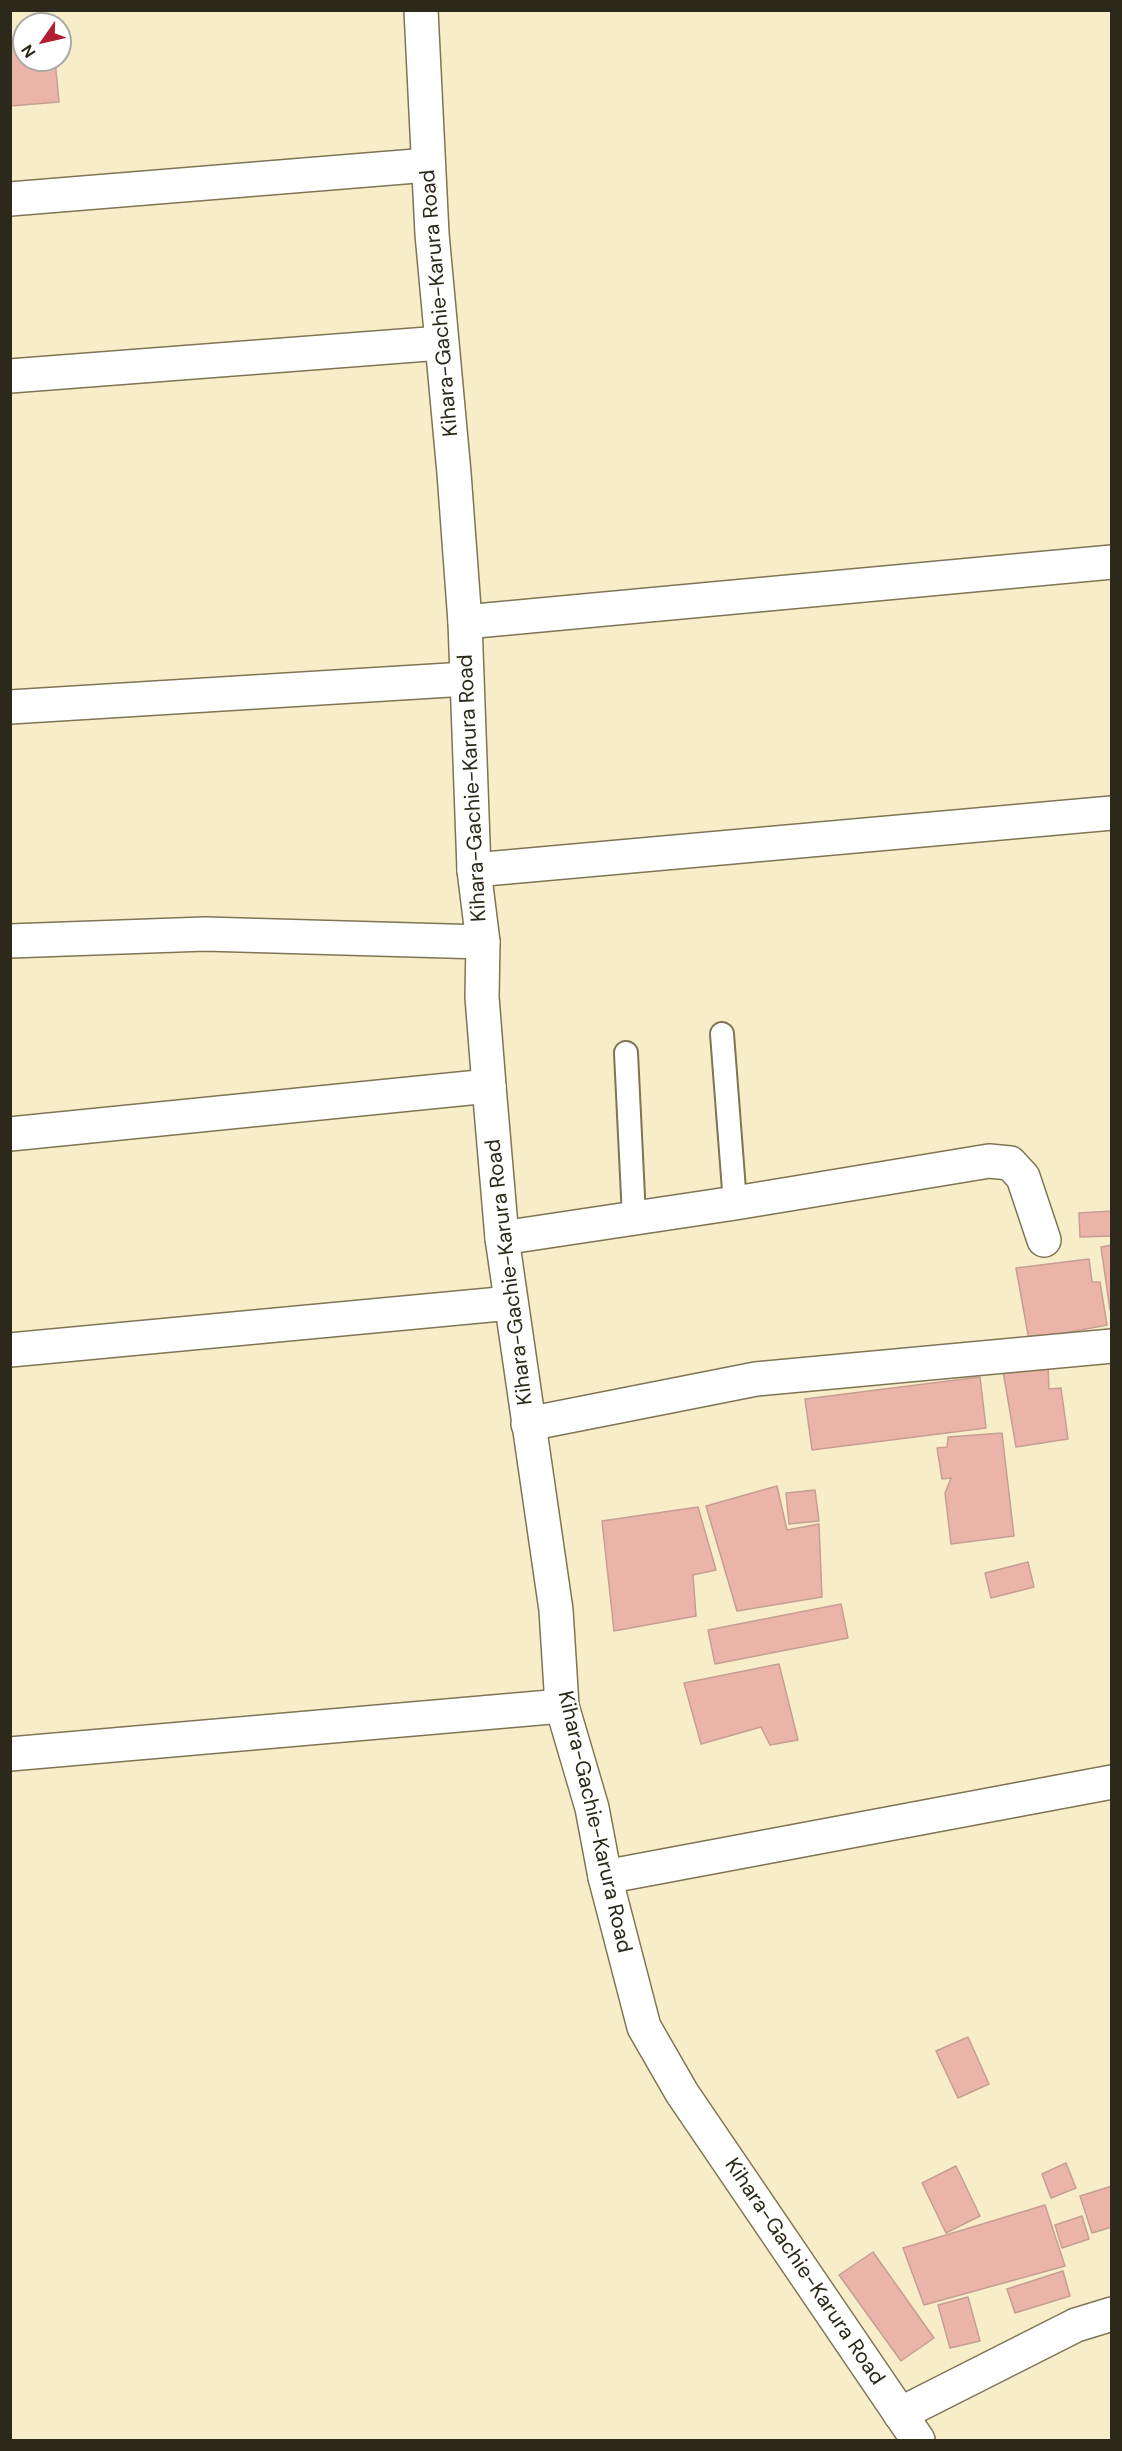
<!DOCTYPE html>
<style>
body{margin:0}
#map{position:relative;width:1122px;height:2451px;overflow:hidden;background:#f8edc9;font-family:"DM Sans",sans-serif}
canvas{display:block}
.frame{position:absolute;inset:0;border:12px solid #2c281a;pointer-events:none}
.north{position:absolute;left:12px;top:12px;width:60px;height:60px;box-sizing:border-box;background:#fff;border:2px solid #aba9a3;border-radius:50%;rotate:236deg;font-size:16px;font-weight:700;line-height:24px;text-align:center;color:#2c281a}
.north::after{content:'';display:block;margin:auto;width:21px;height:27px;background:#b21f33;clip-path:polygon(50% 0,100% 100%,50% 72%,0 100%)}
</style>
<div id="map">
<canvas width="1122" height="2451"></canvas>
<div class="frame"></div>
<div class="north">N</div>
</div>
<script>
const ctx = document.querySelector('canvas').getContext('2d');
ctx.lineJoin = 'round';
function fillPath(path, color) {
  ctx.fillStyle = color;
  ctx.fill(path, 'evenodd');
}
function shape(rows) {
  const path = new Path2D();
  for (const r of rows) {
    path.moveTo(r[0], r[1]);
    for (let i = 2; i < r.length; i += 2) path.lineTo(r[i], r[i + 1]);
  }
  return path;
}
function strokePath(path, color, width, dash) {
  ctx.strokeStyle = color;
  ctx.lineWidth = width;
  ctx.lineCap = dash ? 'butt' : 'round';
  ctx.setLineDash(dash || []);
  ctx.stroke(path);
}
function label(font, color, halo, rows, align = 'center') {
  ctx.font = font + ' "DM Sans",sans-serif';
  ctx.lineWidth = 4.5;
  ctx.setLineDash([]);
  ctx.textBaseline = 'middle';
  ctx.strokeStyle = halo;
  ctx.fillStyle = color;
  for (const [text, x, y, turn = 0] of rows) {
    ctx.save();
    ctx.translate(x, y);
    ctx.rotate((+turn || 0) * Math.PI / 180);
    ctx.textAlign = isNaN(turn) ? turn : align;
    if (halo) ctx.strokeText(text, 0, 0);
    ctx.fillText(text, 0, 0);
    ctx.restore();
  }
}
const building = shape([
 [24,37,24,60,55,60,59,102,10,106,10,38,24,37],
 [1112,1211,1112,1236,1080,1237,1079,1213,1112,1211],
 [1112,1245,1112,1311,1110,1310,1101,1247,1112,1245],
 [1089,1259,1092,1282,1100,1282,1107,1325,1029,1340,1016,1268,1089,1259],
 [1048,1365,1049,1389,1061,1388,1068,1439,1016,1447,1003,1371,1048,1365],
 [980,1377,986,1428,812,1450,805,1399,980,1377],
 [1002,1433,1014,1536,951,1544,945,1493,951,1478,942,1479,937,1448,947,1447,948,1437,1002,1433],
 [777,1486,787,1530,819,1524,822,1597,737,1611,706,1506,777,1486],
 [815,1490,819,1521,789,1524,786,1493,815,1490],
 [698,1507,716,1570,693,1575,696,1616,614,1631,602,1521,698,1507],
 [1028,1562,1034,1587,991,1598,985,1573,1028,1562],
 [841,1604,848,1638,715,1664,708,1630,841,1604],
 [779,1664,798,1740,770,1745,761,1727,701,1744,684,1683,779,1664],
 [968,2037,989,2084,958,2098,936,2051,968,2037],
 [1066,2163,1076,2188,1051,2198,1042,2174,1066,2163],
 [956,2166,980,2216,946,2233,922,2183,956,2166],
 [1112,2186,1112,2227,1092,2233,1080,2196,1112,2186],
 [1045,2205,1065,2266,924,2305,903,2248,1045,2205],
 [1082,2216,1089,2239,1062,2248,1055,2225,1082,2216],
 [873,2252,934,2338,901,2361,839,2275,873,2252],
 [1063,2271,1070,2296,1015,2313,1007,2289,1063,2271],
 [968,2297,980,2341,950,2348,938,2305,968,2297]
]);
fillPath(building, '#eab5a8');
strokePath(building, '#c69e94', 1.5);
const service = shape([
 [722,1034,735,1203],
 [626,1053,634,1217]
]);
const minor = shape([
 [10,199,428,165],
 [10,376,441,343],
 [465,622,1112,562],
 [10,707,466,679],
 [474,870,1112,813],
 [10,941,205,934,483,942],
 [10,1134,489,1086],
 [502,1238,735,1203,989,1161,1010,1163,1023,1177,1044,1240],
 [10,1350,511,1303],
 [528,1424,756,1379,1112,1346],
 [10,1754,562,1706],
 [605,1877,1112,1782],
 [900,2414,1076,2325,1112,2314]
]);
const tertiary = shape([
 [421,10,432,234,454,473,465,622,474,870,483,942,482,997,489,1086,502,1238,556,1610,562,1706,592,1808,605,1877,644,2027,682,2093,918,2440]
]);
strokePath(service, '#7f7554', 26);
strokePath(minor, '#7f7554', 36);
strokePath(tertiary, '#7f7554', 36);
strokePath(service, '#fff', 22);
strokePath(minor, '#fff', 33);
strokePath(tertiary, '#fff', 33);
label('21px', '#2c281a', '#fff', [
 ["Kihara-Gachie-Karura Road",440,303,-95],
 ["Kihara-Gachie-Karura Road",473,788,-93],
 ["Kihara-Gachie-Karura Road",510,1272,-97],
 ["Kihara-Gachie-Karura Road",594,1822,77],
 ["Kihara-Gachie-Karura Road",804,2272,56]
]);
</script>
